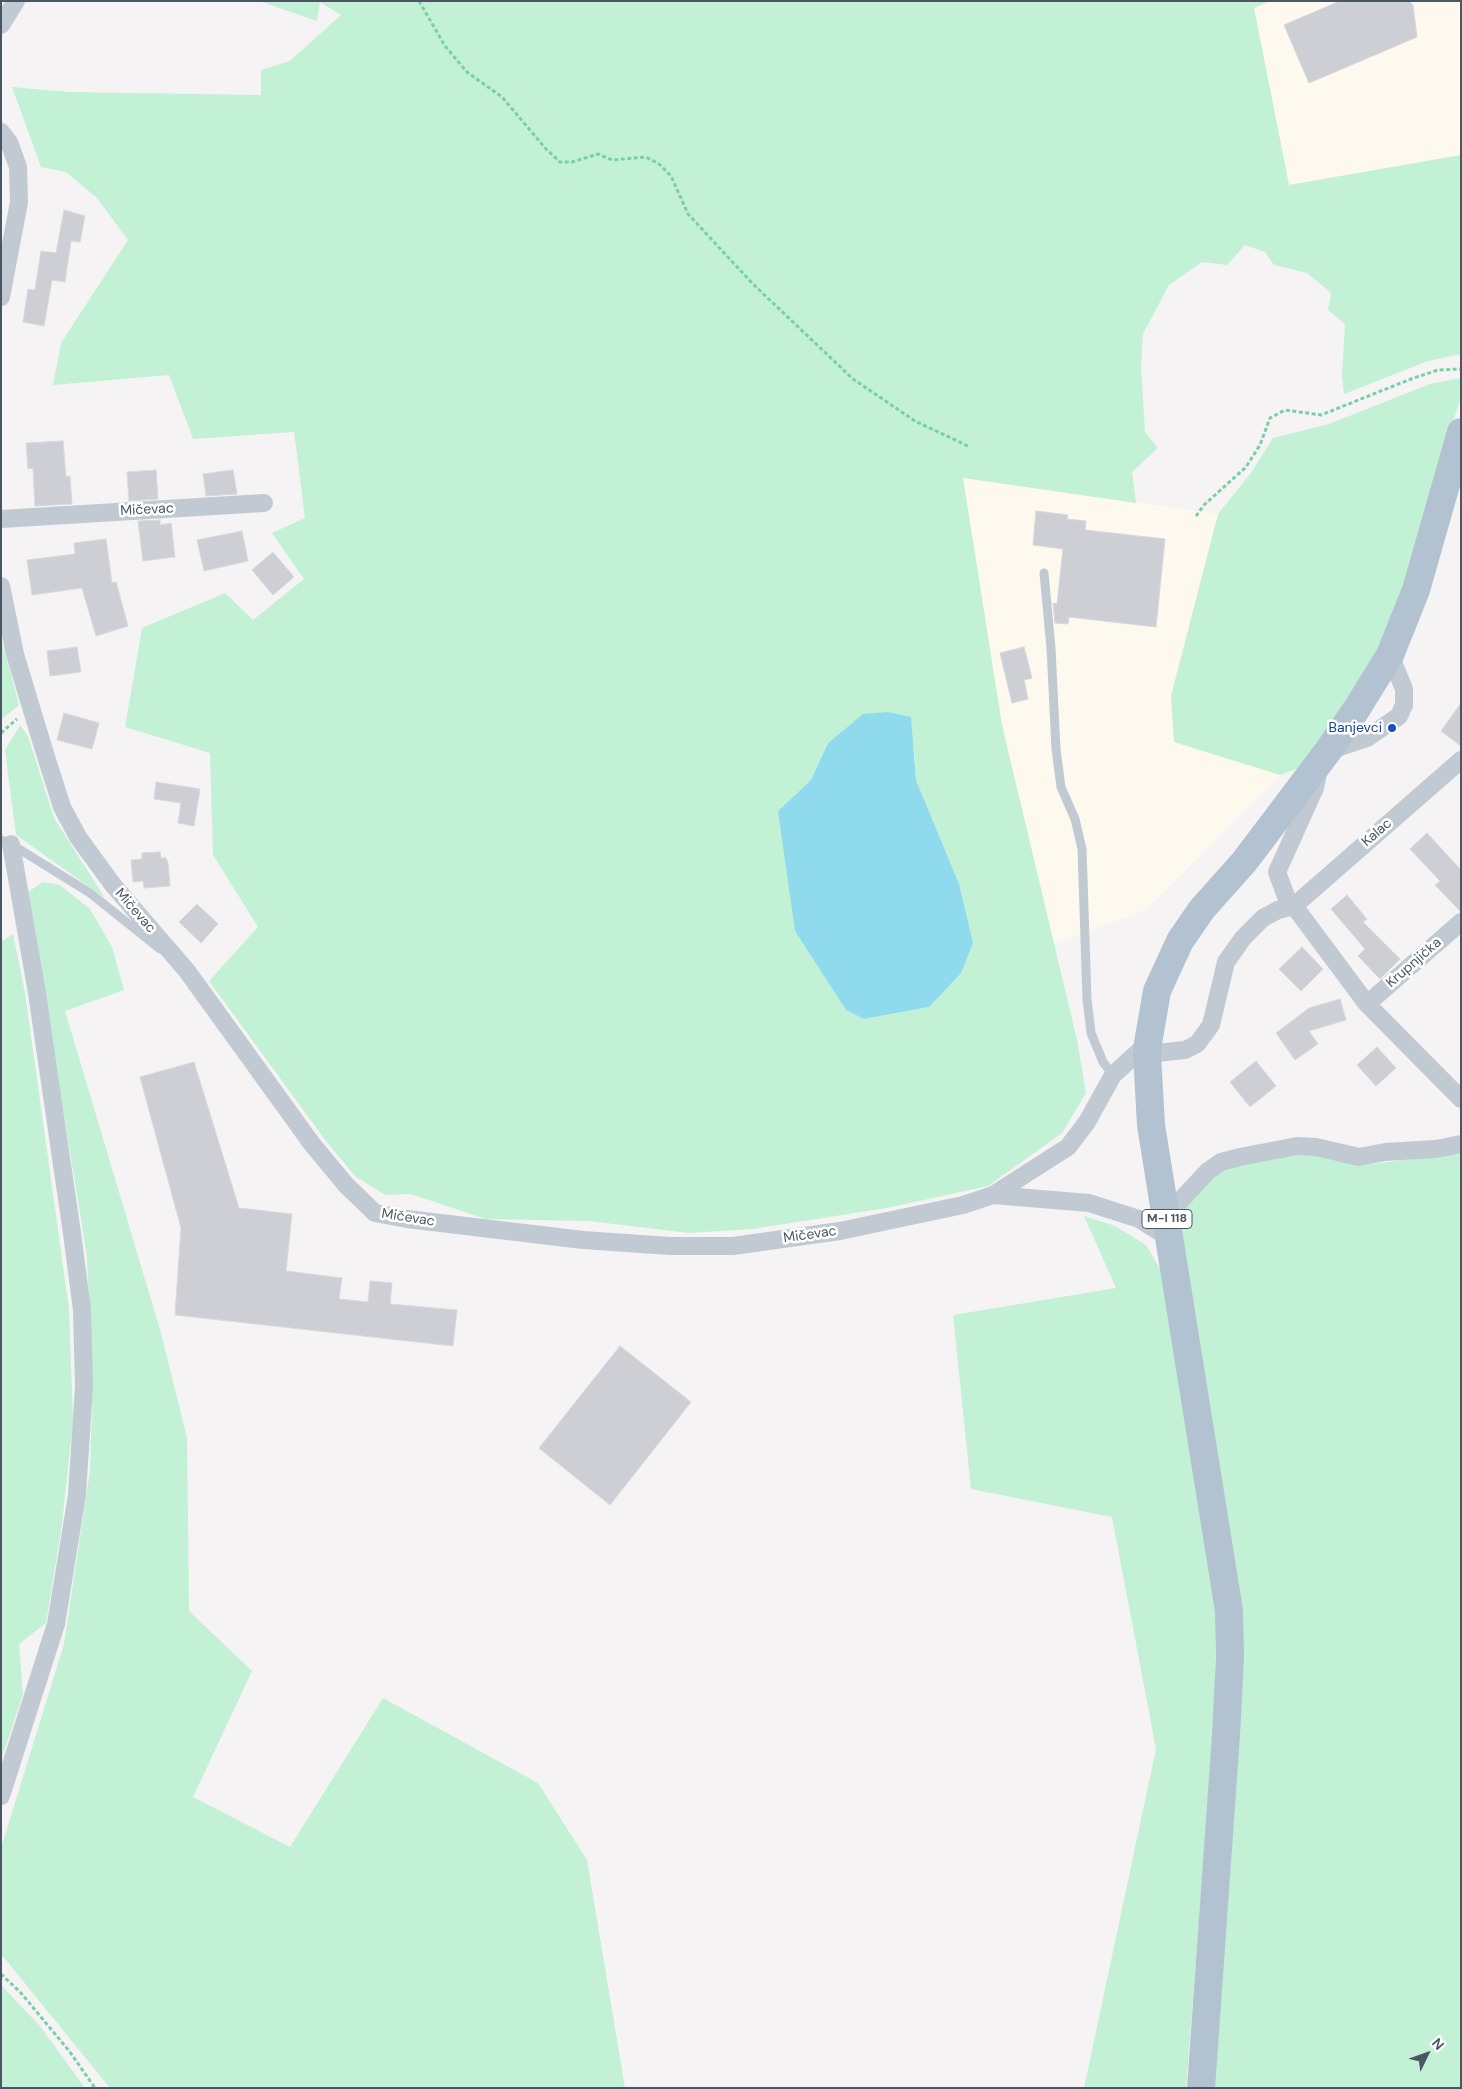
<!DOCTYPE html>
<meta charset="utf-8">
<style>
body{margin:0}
#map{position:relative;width:1462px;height:2089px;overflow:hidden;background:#f5f3f3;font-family:"DM Sans",sans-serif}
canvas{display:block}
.frame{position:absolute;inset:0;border:2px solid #4a5661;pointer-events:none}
.north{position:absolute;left:1402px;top:2029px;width:50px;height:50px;-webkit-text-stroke:4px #fff;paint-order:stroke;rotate:48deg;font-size:14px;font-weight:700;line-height:20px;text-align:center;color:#4a5661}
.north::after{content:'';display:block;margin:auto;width:18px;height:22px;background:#4a5661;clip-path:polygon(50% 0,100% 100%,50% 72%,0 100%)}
</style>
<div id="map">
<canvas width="1462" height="2089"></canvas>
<div class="frame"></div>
<div class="north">N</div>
</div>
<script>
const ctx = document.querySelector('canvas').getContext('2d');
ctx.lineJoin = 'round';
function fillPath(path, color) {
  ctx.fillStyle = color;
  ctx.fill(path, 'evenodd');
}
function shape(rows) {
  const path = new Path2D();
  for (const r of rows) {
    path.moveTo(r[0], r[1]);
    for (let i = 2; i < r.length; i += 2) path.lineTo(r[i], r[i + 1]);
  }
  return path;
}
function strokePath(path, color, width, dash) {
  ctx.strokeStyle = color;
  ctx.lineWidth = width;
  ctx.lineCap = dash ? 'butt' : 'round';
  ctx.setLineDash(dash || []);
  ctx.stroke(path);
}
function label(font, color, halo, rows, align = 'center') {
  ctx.font = font + ' "DM Sans",sans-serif';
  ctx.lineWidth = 5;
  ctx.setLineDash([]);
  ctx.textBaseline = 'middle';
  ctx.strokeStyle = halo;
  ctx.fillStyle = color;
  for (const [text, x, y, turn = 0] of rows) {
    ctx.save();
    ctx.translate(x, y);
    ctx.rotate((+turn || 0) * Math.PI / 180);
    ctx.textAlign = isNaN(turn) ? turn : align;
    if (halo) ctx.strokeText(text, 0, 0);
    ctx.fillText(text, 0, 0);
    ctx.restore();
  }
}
fillPath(shape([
 [1270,1,1461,1,1461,155,1289,185,1254,7],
 [963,477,1218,514,1171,696,1174,741,1280,775,1146,910,1054,944,1002,725]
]), '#fdf9ef');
fillPath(shape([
 [259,1,1270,1,1254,8,1289,185,1461,155,1461,354,1428,361,1344,394,1342,376,1345,324,1328,310,1331,293,1307,273,1274,265,1265,252,1245,245,1227,265,1202,262,1169,285,1143,334,1141,366,1145,432,1158,448,1132,472,1136,503,963,478,1002,725,1077,1040,1086,1093,1062,1133,988,1186,887,1208,752,1229,689,1233,589,1221,486,1219,411,1194,385,1195,355,1176,326,1141,209,981,258,927,213,855,210,753,125,727,142,628,225,593,253,620,304,579,272,533,305,518,294,432,193,439,169,375,53,385,61,343,128,240,97,198,66,172,41,167,12,87,69,92,261,95,261,70,290,61,341,15,320,2,317,21],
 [863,714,914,748,916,780,959,884,929,1007,864,1019,846,1010,824,975,778,811,811,780,828,743],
 [1461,378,1461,397,1440,462,1395,623,1372,669,1299,768,1280,775,1174,742,1171,696,1218,514,1251,473,1273,438,1329,424,1430,384],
 [1,637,19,705,1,720],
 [20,725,28,736,54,818,105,898,16,835,5,750],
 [43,882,60,885,90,909,112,947,124,990,65,1011,161,1333,187,1438,189,1611,252,1671,193,1797,290,1847,383,1698,538,1783,587,1860,625,2088,110,2088,1,1954,1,1848,64,1644,90,1471,92,1405,87,1257,28,892],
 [13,934,25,993,69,1309,73,1421,62,1524,46,1623,19,1644,23,1694,1,1761,1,942],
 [1461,1151,1461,2088,1210,2088,1241,1683,1177,1231,1186,1207,1222,1170,1279,1157,1309,1154,1362,1165,1440,1156],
 [1084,1216,1115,1226,1146,1245,1163,1274,1216,1617,1215,1717,1186,2088,1084,2088,1156,1749,1112,1517,971,1489,953,1315,1116,1288],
 [1,1985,40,2026,85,2088,1,2088]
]), '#c3f1d5');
fillPath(shape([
 [888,712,911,717,916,780,959,884,973,943,961,973,929,1007,864,1019,846,1010,795,931,778,811,811,780,828,743,863,714]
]), '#90daee');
const building = shape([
 [1340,1,1409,1,1413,5,1417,37,1309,83,1284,25,1340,1],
 [64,210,85,216,80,242,71,241,65,282,52,280,44,326,23,322,28,289,35,290,41,251,56,253,64,210],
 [63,441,66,477,70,476,72,504,35,506,33,468,28,469,26,443,63,441],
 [156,470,158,499,129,501,127,472,156,470],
 [233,470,237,494,206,496,203,474,233,470],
 [1036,511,1068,515,1067,519,1086,521,1085,530,1165,539,1156,627,1069,617,1068,624,1055,623,1053,603,1057,604,1063,549,1033,545,1036,511],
 [160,520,160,525,171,523,175,557,143,561,138,521,160,520],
 [242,531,248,561,204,571,197,540,242,531],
 [106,539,112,583,116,582,128,626,96,636,82,588,32,595,27,560,75,554,74,543,106,539],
 [273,552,294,577,273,595,252,570,273,552],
 [77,647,81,672,50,676,47,651,77,647],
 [1024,647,1032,678,1024,680,1028,699,1012,703,1000,653,1024,647],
 [1461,703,1461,746,1441,731,1461,703],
 [64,713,99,723,92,749,57,740,64,713],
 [156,782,200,789,194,826,178,823,181,803,154,799,156,782],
 [1427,833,1461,870,1461,912,1435,885,1440,881,1410,849,1427,833],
 [160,852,161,858,166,858,168,863,170,886,144,888,143,881,133,882,131,860,142,859,142,853,160,852],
 [1347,895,1367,919,1363,922,1400,959,1380,979,1358,956,1365,949,1331,909,1347,895],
 [197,904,218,924,201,943,179,922,197,904],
 [1302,947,1323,969,1301,991,1279,969,1302,947],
 [1340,999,1346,1020,1309,1031,1318,1044,1295,1060,1276,1033,1309,1008,1340,999],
 [1377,1047,1396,1068,1376,1086,1357,1065,1377,1047],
 [1256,1061,1276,1086,1250,1107,1230,1082,1256,1061],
 [194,1062,239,1208,292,1214,286,1271,342,1278,339,1299,368,1302,370,1281,392,1283,390,1304,457,1310,453,1346,175,1315,181,1228,140,1077,194,1062],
 [620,1346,691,1402,610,1505,539,1448,620,1346]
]);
fillPath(building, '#cdcfd5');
strokePath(building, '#d7d9de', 1);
strokePath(shape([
 [419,1,445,46,467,72,502,97,546,149,560,162,572,162,598,154,612,160,646,157,659,164,671,176,688,214,753,284,853,379,915,421,970,447],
 [1196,516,1204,505,1246,467,1260,445,1270,418,1285,410,1321,415,1411,379,1438,370,1461,369],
 [1,733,17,719],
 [1,1974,21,1993,70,2052,95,2088]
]), '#7ad0a6', 3, [4, 2.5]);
strokePath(shape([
 [1044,573,1051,648,1056,749,1061,787,1075,819,1082,849,1087,999,1091,1033,1103,1062,1113,1075],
 [1,840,11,844,90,893,160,949]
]), '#c1cad2', 9);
strokePath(shape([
 [1,25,16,1],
 [1,132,9,142,18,167,19,202,1,297],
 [1,519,264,503],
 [1,586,15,654,43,747,62,807,78,837,113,885,187,971,312,1144,346,1185,375,1213,407,1219,583,1240,670,1246,733,1246,840,1231,963,1205,993,1195,1089,1203,1139,1219,1169,1238],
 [1328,751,1367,738,1399,716,1404,705,1404,689,1390,655],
 [1294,906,1461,760],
 [1290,907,1277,872,1315,788,1318,773],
 [1367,1004,1461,922],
 [1147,1054,1185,1050,1197,1044,1211,1025,1226,962,1243,938,1263,918,1278,910,1294,906,1367,1004,1461,1099],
 [993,1195,1068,1147,1087,1122,1113,1075,1148,1043],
 [1166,1216,1208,1171,1221,1162,1240,1157,1297,1146,1316,1147,1359,1157,1385,1152,1436,1149,1461,1144],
 [1,1796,56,1624,77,1495,84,1386,82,1310,72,1233,37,993,11,844]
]), '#c1cad2', 18);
strokePath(shape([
 [1201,2088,1226,1735,1230,1657,1229,1611,1151,1125,1147,1054,1148,1043,1157,991,1180,941,1202,909,1244,862,1328,751,1356,710,1390,655,1416,590,1461,432]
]), '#b3c2d1', 28);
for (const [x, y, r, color] of [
 [1392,728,5,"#1a4fb4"]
]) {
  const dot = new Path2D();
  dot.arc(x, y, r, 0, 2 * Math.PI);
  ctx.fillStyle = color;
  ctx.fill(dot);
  strokePath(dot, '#fff', 2);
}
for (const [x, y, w] of [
 [1167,1219,50]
]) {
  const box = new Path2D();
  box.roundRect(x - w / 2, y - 9.5, w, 19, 4);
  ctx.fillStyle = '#fff';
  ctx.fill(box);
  strokePath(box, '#4a5661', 1);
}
label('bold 12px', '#4a5661', null, [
 ["M-I 118",1167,1219]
]);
label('14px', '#4a5661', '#fff', [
 ["Mičevac",147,510,-3],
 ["Kalac",1377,833,-41],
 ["Mičevac",135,911,49],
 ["Krupnjička",1414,963,-41],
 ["Mičevac",408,1218,9],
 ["Mičevac",810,1235,-8]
]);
label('14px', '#164399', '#fff', [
 ["Banjevci",1382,728]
], 'right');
</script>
